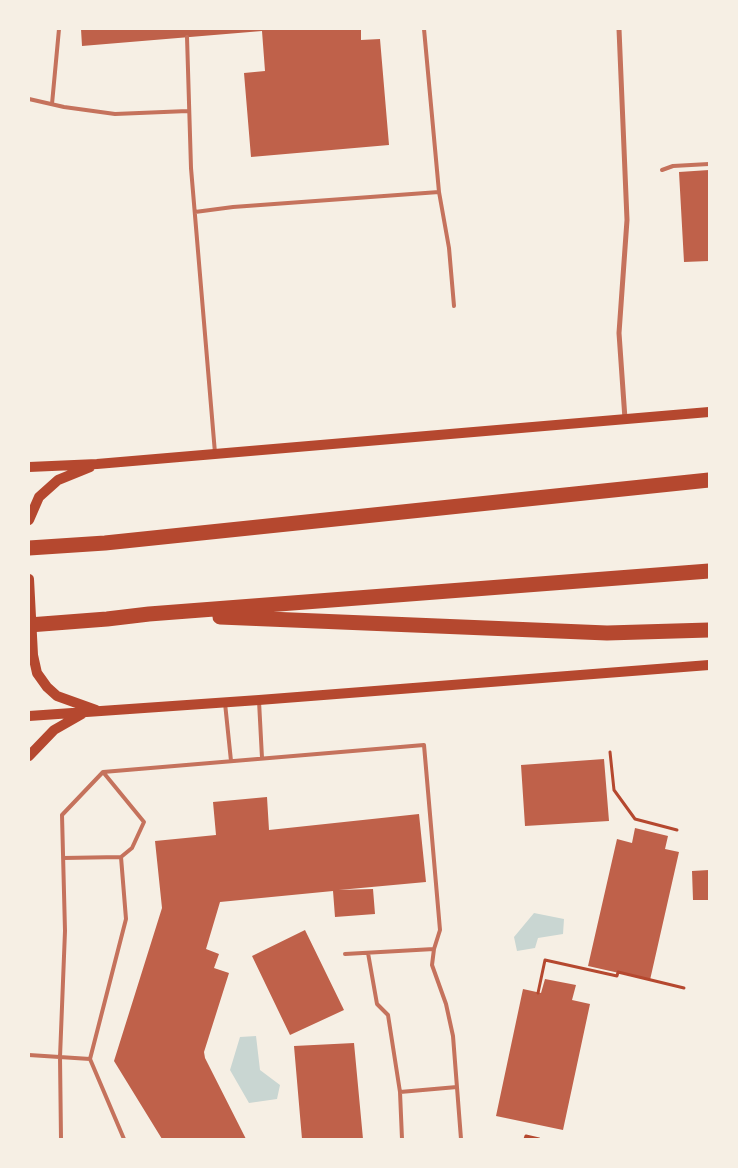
<!DOCTYPE html>
<style>
body{margin:0}
#map{position:relative;width:738px;height:1168px;overflow:hidden;background:#f6efe4;font-family:"DM Sans",sans-serif}
canvas{display:block}
.frame{position:absolute;inset:0;border:30px solid #f6efe4;pointer-events:none}
</style>
<div id="map">
<canvas width="738" height="1168"></canvas>
<div class="frame"></div>
</div>
<script>
const ctx = document.querySelector('canvas').getContext('2d');
ctx.lineJoin = 'round';
function fillPath(path, color) {
  ctx.fillStyle = color;
  ctx.fill(path, 'evenodd');
}
function shape(rows) {
  const path = new Path2D();
  for (const r of rows) {
    path.moveTo(r[0], r[1]);
    for (let i = 2; i < r.length; i += 2) path.lineTo(r[i], r[i + 1]);
  }
  return path;
}
function strokePath(path, color, width, dash) {
  ctx.strokeStyle = color;
  ctx.lineWidth = width;
  ctx.lineCap = dash ? 'butt' : 'round';
  ctx.setLineDash(dash || []);
  ctx.stroke(path);
}
fillPath(shape([
 [534,913,564,919,563,934,538,938,535,948,517,951,514,937],
 [256,1036,260,1070,280,1085,277,1099,249,1103,230,1070,240,1037]
]), '#c9d6d2');
fillPath(shape([
 [81,29,361,29,361,40,380,39,389,145,251,157,244,73,265,71,262,31,82,46],
 [709,170,709,261,684,262,679,172],
 [604,759,609,821,525,826,521,765],
 [267,797,269,830,419,814,426,882,339,890,373,889,375,914,335,917,333,891,220,902,206,949,219,954,214,968,229,973,204,1052,205,1058,246,1139,162,1139,114,1061,162,908,155,841,216,835,213,802],
 [635,828,668,836,665,849,679,852,650,980,588,966,617,839,632,843],
 [709,870,709,900,693,900,692,871],
 [305,930,344,1010,290,1035,252,956],
 [545,979,576,985,572,1000,590,1004,563,1130,496,1116,523,989,541,993],
 [354,1043,363,1139,302,1139,294,1046]
]), '#bf614a');
strokePath(shape([
 [610,752,614,790,635,819,677,830],
 [538,993,545,960,617,976,618,972,684,988],
 [525,1139,526,1136,539,1139]
]), '#b5482f', 3);
strokePath(shape([
 [187,37,191,168,215,453],
 [29,99,64,107,115,114,188,111],
 [52,104,59,29],
 [662,170,673,166,709,164],
 [439,192,449,248,454,306],
 [195,212,233,207,439,192,424,29],
 [259,701,262,758],
 [225,703,231,761],
 [121,857,126,919,90,1059,124,1139],
 [63,858,121,857,132,848,144,822,103,772],
 [368,953,377,1004,388,1015,400,1092,402,1139],
 [345,954,434,949],
 [29,1055,90,1059],
 [400,1092,457,1087],
 [61,1139,60,1057,65,931,62,815,103,772,424,745,440,930,434,949,432,965,446,1004,453,1036,461,1139]
]), '#c5725c', 4);
strokePath(shape([
 [619,29,627,220,619,333,625,419]
]), '#c5725c', 5);
strokePath(shape([
 [29,467,97,464,709,412],
 [29,520,39,497,58,480,90,467],
 [29,579,33,655,37,673,47,687,57,696,96,710],
 [29,716,259,700,709,665],
 [29,756,54,730,82,714]
]), '#b5482f', 10);
strokePath(shape([
 [29,548,105,543,709,480],
 [220,617,607,633,709,630],
 [29,625,107,619,149,614,709,571]
]), '#b5482f', 15);
</script>
